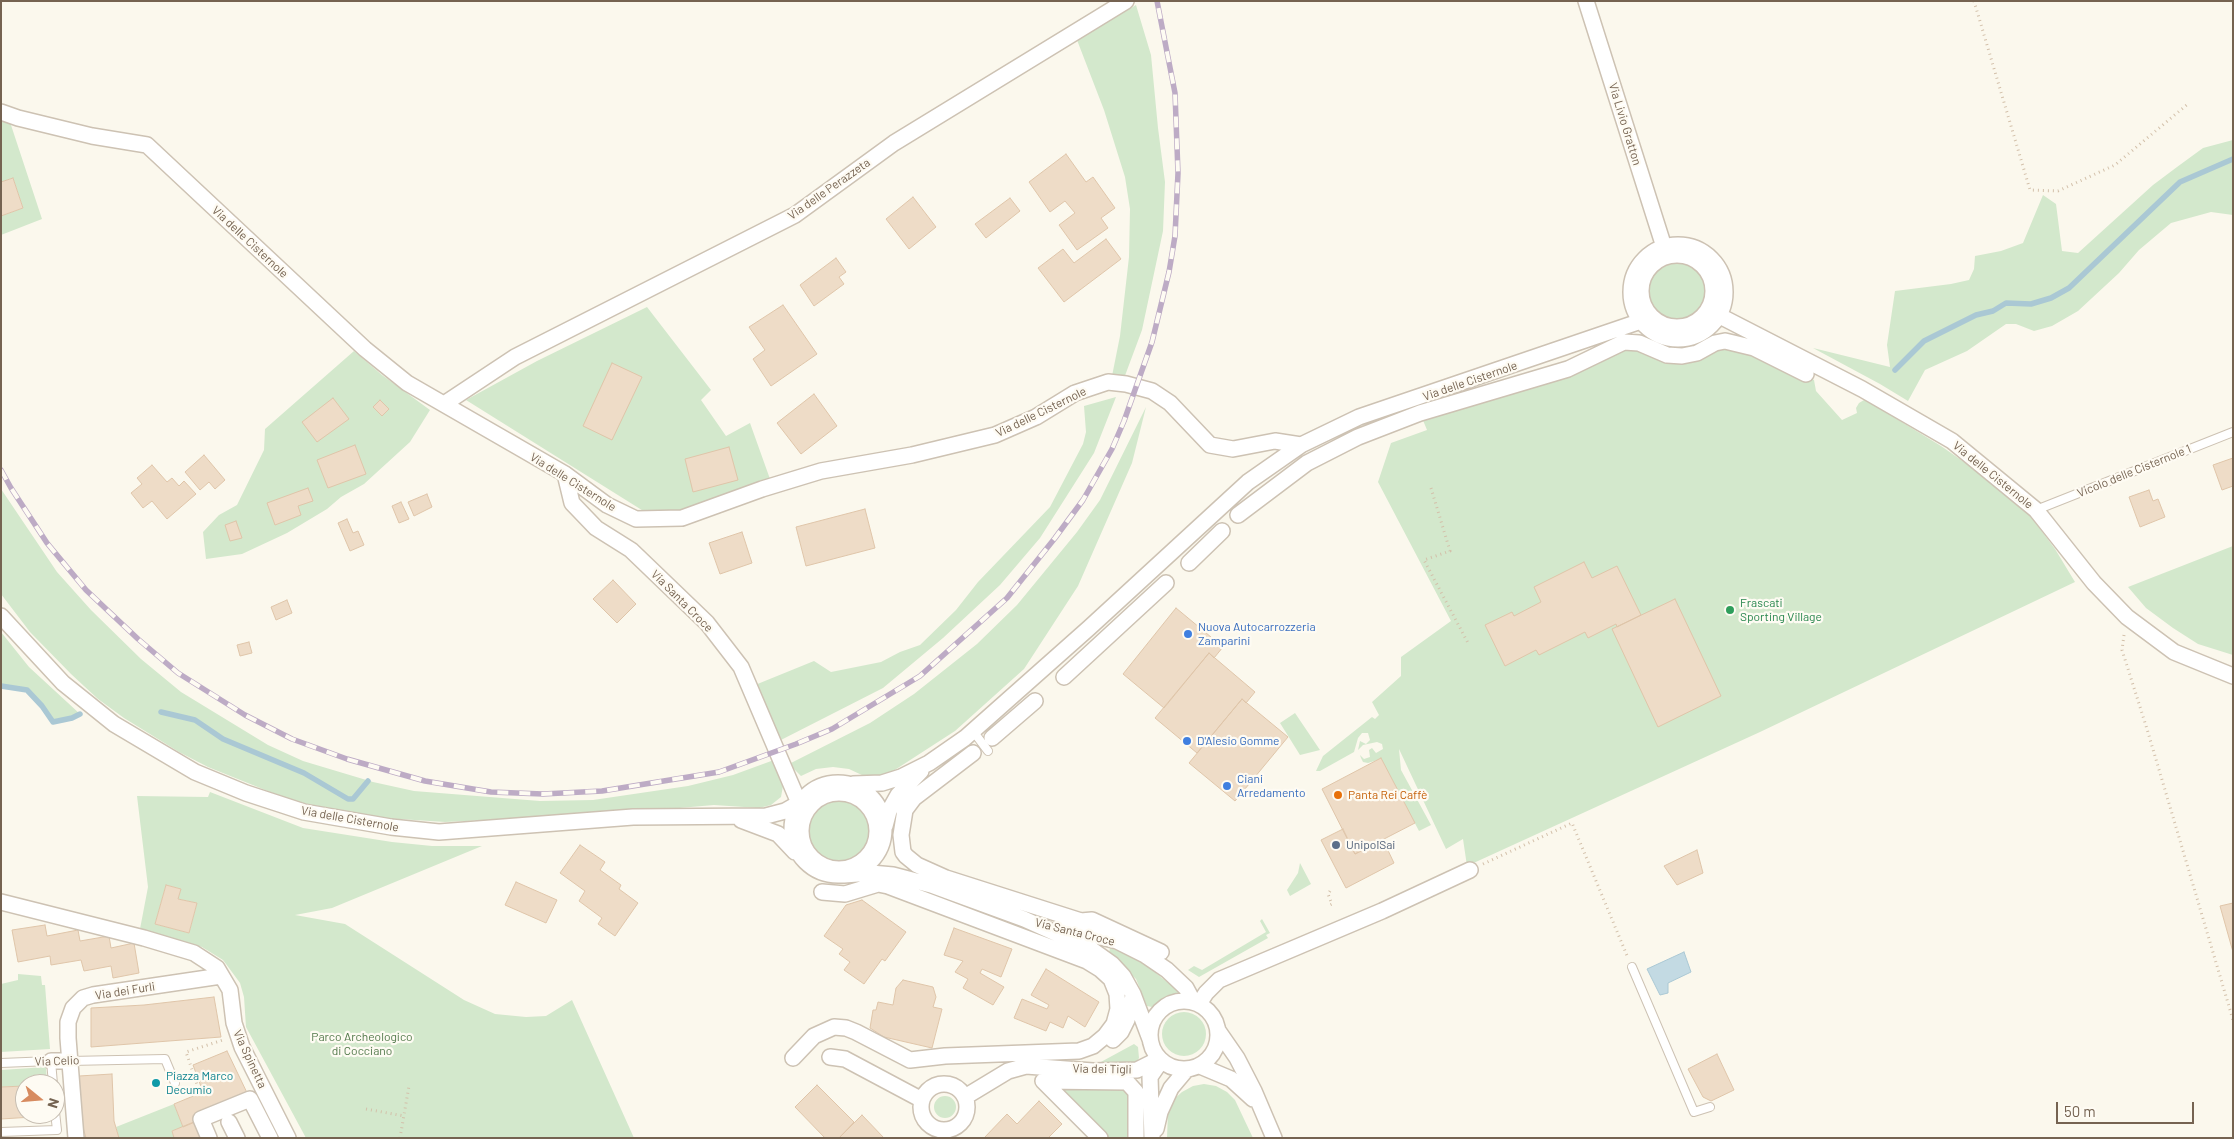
<!DOCTYPE html>
<meta charset="utf-8">
<style>
body{margin:0}
#map{position:relative;width:2234px;height:1139px;overflow:hidden;background:#fbf8ed;font-family:Barlow,sans-serif}
canvas{display:block}
.frame{position:absolute;inset:0;border:2px solid #756351;pointer-events:none}
.north{position:absolute;left:15px;top:1074px;width:50px;height:50px;box-sizing:border-box;background:#fefbf3;border:1px solid #c7beb2;border-radius:50%;rotate:107deg;font-size:14px;font-weight:700;line-height:20px;text-align:center;color:#756351}
.north::after{content:'';display:block;margin:auto;width:18px;height:22px;background:#d78b60;clip-path:polygon(50% 0,100% 100%,50% 72%,0 100%)}
.scale{position:absolute;left:2056px;top:1102px;width:138px;height:22px;box-sizing:border-box;border:2px solid #756351;border-top:0;padding-left:6px;font-size:15px;line-height:18px;white-space:nowrap;color:#756351;-webkit-text-stroke:4px #fefbf3;paint-order:stroke}
</style>
<div id="map">
<canvas width="2234" height="1139"></canvas>
<div class="frame"></div>
<div class="north">N</div>
<div class="scale">50 m</div>
</div>
<script>
const ctx = document.querySelector('canvas').getContext('2d');
ctx.lineJoin = 'round';
function fillPath(path, color) {
  ctx.fillStyle = color;
  ctx.fill(path, 'evenodd');
}
function shape(rows) {
  const path = new Path2D();
  for (const r of rows) {
    if (r.length === 3) {
      path.moveTo(r[0] + r[2], r[1]);
      path.arc(r[0], r[1], r[2], 0, 2 * Math.PI);
      continue;
    }
    path.moveTo(r[0], r[1]);
    for (let i = 2; i < r.length; i += 2) path.lineTo(r[i], r[i + 1]);
  }
  return path;
}
function strokePath(path, color, width, dash) {
  ctx.strokeStyle = color;
  ctx.lineWidth = width;
  ctx.lineCap = dash ? 'butt' : 'round';
  ctx.setLineDash(dash || []);
  ctx.stroke(path);
}
function label(font, color, halo, rows, align = 'center') {
  ctx.font = font + ' Barlow,sans-serif';
  ctx.lineWidth = 4.5;
  ctx.setLineDash([]);
  ctx.textBaseline = 'middle';
  ctx.strokeStyle = halo;
  ctx.fillStyle = color;
  for (const [text, x, y, turn = 0] of rows) {
    ctx.save();
    ctx.translate(x, y);
    ctx.rotate((+turn || 0) * Math.PI / 180);
    ctx.textAlign = isNaN(turn) ? turn : align;
    if (halo) ctx.strokeText(text, 0, 0);
    ctx.fillText(text, 0, 0);
    ctx.restore();
  }
}
fillPath(shape([
 [1136,5,1151,55,1158,128,1165,182,1163,231,1142,330,1123,381,1112,376,1120,336,1129,257,1130,209,1125,177,1104,110,1077,40],
 [1,118,10,122,42,219,1,235,1,216,23,208,13,178,1,182],
 [2233,140,2233,215,2211,212,2171,223,2139,250,2119,273,2078,311,2052,326,2034,331,2016,324,2006,324,1967,351,1925,370,1908,401,1880,384,1813,348,1890,367,1887,345,1895,291,1951,284,1969,280,1974,269,1975,256,2001,251,2023,243,2043,195,2056,204,2062,251,2078,253,2153,185,2177,167,2203,148],
 [1677,291,36],
 [647,307,711,390,701,400,726,436,750,423,770,479,761,484,676,512,645,512,466,400,537,361],
 [1624,342,1667,355,1715,343,1806,374,1814,380,1816,391,1842,420,1857,413,1856,408,1859,403,1864,400,1869,402,1941,446,1987,478,2026,510,2055,549,2075,582,1760,732,1467,866,1463,839,1446,849,1399,749,1401,770,1431,825,1419,831,1381,759,1368,763,1363,762,1361,758,1360,755,1364,759,1370,757,1369,750,1372,748,1376,753,1383,749,1382,744,1377,742,1363,745,1358,750,1360,741,1366,744,1370,740,1368,733,1362,733,1358,738,1354,752,1320,771,1316,771,1323,756,1372,717,1375,719,1379,715,1372,702,1401,676,1401,657,1451,621,1378,482,1391,443,1427,430,1420,413],
 [354,351,382,375,430,410,410,442,364,484,341,497,327,509,287,533,242,554,206,559,203,532,219,515,237,505,264,450,265,429],
 [1116,397,1094,453,1040,538,1000,585,943,638,883,688,777,742,755,685,814,661,831,672,881,662,900,652,920,645,956,610,978,582,1050,507,1083,444,1086,432,1084,406],
 [1146,407,1132,463,1078,586,1024,669,955,731,887,775,876,777,864,776,849,769,833,767,816,769,801,776,789,764,870,723,914,694,977,644,1017,605,1077,532,1100,500],
 [1,489,57,572,91,610,141,659,181,692,268,745,303,761,373,782,414,791,540,801,593,800,688,786,733,775,774,760,783,786,781,797,771,805,759,808,714,805,610,814,445,822,384,818,302,803,275,794,208,767,179,752,124,718,98,699,71,674,30,632,1,594],
 [2233,546,2233,655,2198,644,2173,628,2146,608,2128,587],
 [1,632,29,667,80,714,72,718,53,722,42,706,27,690,1,686],
 [1295,713,1320,750,1300,755,1280,723],
 [210,792,303,828,392,842,432,846,482,846,332,908,295,915,345,924,464,1000,495,1014,526,1017,546,1016,572,1000,634,1138,306,1138,246,1027,244,997,240,983,229,968,223,960,202,947,140,929,148,887,137,796,208,797],
 [166,885,181,889,178,899,197,903,189,933,155,924],
 [839,831,38],
 [1300,863,1311,884,1290,896,1287,890,1298,873],
 [1262,919,1270,933,1266,935,1268,938,1199,977,1188,970,1194,966,1202,970,1266,932,1260,921],
 [1110,948,1132,956,1146,965,1177,990,1179,994,1152,1007,1147,1006,1136,979,1109,953],
 [18,974,41,976,42,985,45,985,50,1049,1,1052,1,984,18,980],
 [1184,1034,22],
 [1134,1044,1138,1047,1139,1058,1136,1063,1099,1065,1099,1063],
 [46,1067,47,1084,25,1084,25,1086,1,1087,1,1070],
 [1043,1081,1127,1082,1136,1138,1100,1138],
 [1204,1084,1216,1086,1227,1092,1235,1100,1253,1138,1167,1138,1168,1111,1173,1100,1182,1092,1193,1086],
 [945,1107,11],
 [174,1104,183,1127,172,1131,174,1138,119,1138,116,1127]
]), '#d3e8cc');
const water = shape([
 [1684,952,1691,972,1668,983,1668,993,1660,995,1647,969,1684,952]
]);
fillPath(water, '#c3dae3');
strokePath(water, '#aac8d4', 1);
strokePath(shape([
 [1895,370,1924,341,1976,315,1993,311,2006,303,2031,304,2051,298,2069,288,2180,182,2233,159],
 [1,686,27,690,42,706,53,722,72,718,80,714],
 [161,712,195,720,223,739,304,773,348,799,353,799,368,781]
]), '#aac8d4', 5.5);
const building = shape([
 [1066,154,1086,182,1093,177,1115,208,1101,218,1108,228,1077,250,1059,225,1075,213,1065,201,1050,212,1029,182,1066,154],
 [13,178,23,208,1,216,1,182,13,178],
 [913,197,936,227,909,249,886,219,913,197],
 [1010,198,1020,211,986,238,975,224,1010,198],
 [1106,239,1121,259,1064,302,1038,268,1063,249,1074,263,1106,239],
 [836,258,846,272,839,277,844,284,814,306,800,285,836,258],
 [783,305,817,354,771,386,753,359,765,350,749,327,783,305],
 [612,363,642,377,612,440,583,426,612,363],
 [814,394,837,426,801,454,777,423,814,394],
 [333,398,349,419,317,442,302,422,333,398],
 [380,400,389,409,382,416,373,407,380,400],
 [355,445,366,474,328,488,317,460,355,445],
 [729,447,738,480,693,492,685,459,729,447],
 [204,455,225,480,215,489,209,482,200,490,185,472,204,455],
 [2233,458,2233,486,2222,490,2213,465,2233,458],
 [152,465,167,482,172,478,179,486,184,481,196,494,167,519,152,501,143,508,131,493,142,484,137,478,152,465],
 [308,488,313,501,298,506,301,515,275,525,267,503,308,488],
 [2149,490,2153,501,2158,499,2165,517,2140,527,2129,497,2149,490],
 [427,494,432,507,414,516,408,502,427,494],
 [401,502,409,519,399,523,392,506,401,502],
 [865,509,875,548,806,566,796,527,865,509],
 [347,519,353,533,358,531,364,545,350,551,338,523,347,519],
 [236,521,242,538,230,541,225,525,236,521],
 [742,532,752,563,720,574,709,543,742,532],
 [1584,562,1592,578,1617,566,1641,615,1617,627,1616,624,1588,638,1585,632,1539,655,1536,650,1505,666,1485,625,1512,612,1514,616,1541,602,1534,587,1584,562],
 [613,580,636,604,617,623,593,599,613,580],
 [1675,599,1721,696,1658,727,1612,629,1675,599],
 [287,600,292,613,276,620,271,607,287,600],
 [1176,608,1223,647,1214,658,1209,653,1164,708,1123,674,1176,608],
 [249,642,252,653,240,656,237,645,249,642],
 [1209,653,1255,692,1246,703,1242,699,1197,753,1155,718,1209,653],
 [1242,699,1288,737,1235,801,1189,763,1242,699],
 [1381,758,1415,823,1355,854,1322,789,1381,758],
 [1343,829,1355,854,1383,840,1394,863,1346,888,1321,840,1343,829],
 [580,845,605,862,600,870,621,885,619,889,638,903,615,936,598,924,602,918,579,901,585,891,560,873,580,845],
 [1697,850,1703,873,1677,885,1664,866,1697,850],
 [516,882,557,900,546,923,505,905,516,882],
 [166,885,181,889,178,899,197,903,189,933,155,924,166,885],
 [862,900,906,932,885,961,882,959,864,984,844,970,850,962,839,954,843,949,824,936,846,905,862,900],
 [2233,903,2233,952,2220,906,2233,903],
 [45,925,47,936,78,930,80,941,109,936,111,948,134,943,139,973,113,978,111,966,84,971,81,960,51,965,50,956,18,962,12,930,45,925],
 [954,928,1012,949,1001,977,982,969,980,973,1004,987,993,1005,963,988,968,979,955,972,963,961,944,955,954,928],
 [1046,969,1099,1002,1085,1027,1068,1016,1063,1028,1050,1022,1046,1031,1014,1018,1022,999,1047,1009,1049,1005,1031,995,1046,969],
 [903,980,933,987,936,997,933,1007,942,1009,932,1048,884,1037,870,1028,873,1010,876,1010,878,1002,893,1005,896,988,903,980],
 [214,997,221,1037,91,1047,91,1008,144,1005,214,997],
 [227,1051,250,1099,183,1127,174,1104,203,1092,193,1065,227,1051],
 [1717,1054,1734,1090,1711,1101,1703,1097,1688,1069,1717,1054],
 [112,1074,114,1121,119,1138,86,1138,82,1124,79,1076,112,1074],
 [817,1085,854,1122,839,1138,825,1138,795,1107,817,1085],
 [25,1086,25,1114,49,1114,49,1116,1,1119,1,1087,25,1086],
 [1039,1101,1062,1124,1048,1138,984,1138,1007,1114,1017,1124,1039,1101],
 [862,1115,884,1138,839,1138,862,1115],
 [201,1119,209,1138,174,1138,172,1131,201,1119]
]);
fillPath(building, '#eedcc7');
strokePath(building, '#dfc5a9', 1);
const lane = shape([
 [2036,510,2233,432],
 [973,731,988,751],
 [1632,967,1694,1112,1710,1107],
 [70,1061,165,1059,175,1083],
 [1,1063,51,1061,53,1084],
 [1,1132,57,1130,55,1112]
]);
const street = shape([
 [1586,1,1664,247],
 [1,112,18,118,92,136,147,145,365,349,407,383,565,474,607,505,636,519,682,518,762,489,821,471,912,455,995,435,1036,417,1075,393,1108,382,1126,384,1152,391,1170,403,1210,445,1233,449,1275,441,1301,445],
 [1678,292,47],
 [1677,291,36],
 [1718,315,1862,389,1952,441,2036,510,2094,583,2127,617,2174,652,2233,676],
 [444,404,515,357,795,215,894,143,1126,1],
 [565,474,572,503,596,528,631,550,707,623,741,667,799,803],
 [1238,515,1307,463,1358,437,1420,413,1568,369,1624,342,1639,343,1667,355,1682,356,1697,353,1715,343,1725,341,1754,348,1806,374],
 [1189,563,1222,531],
 [1,616,63,683,114,724,195,772,246,793,304,812,391,827,439,832,633,817,766,816,785,811,799,803],
 [1064,677,1166,583],
 [992,738,1035,701],
 [973,753,914,798,905,810,901,835,903,852,906,856,917,865,946,878,1081,921,1092,920,1161,952],
 [838,829,46],
 [853,784,882,783,901,777,929,763,965,738,1089,628,1248,482,1301,445,1359,417,1641,321],
 [839,831,38],
 [741,820,778,834,795,852],
 [885,826,889,811,898,795,921,771],
 [844,875,871,873,893,875,931,885,1024,919,1091,949,1112,964,1123,976,1133,994,1150,1039],
 [1,902,144,938,194,953,217,968,230,990,234,1023,242,1047,288,1138],
 [1062,927,1117,941,1145,955,1167,970,1186,988,1193,1001],
 [1184,1035,34],
 [1199,1004,1206,993,1219,980,1382,911,1470,870],
 [1219,1032,1237,1058,1254,1091,1274,1138],
 [1113,1040,1121,1032,1127,1020,1133,996],
 [830,1057,845,1059,922,1100],
 [793,1058,814,1036,834,1027,846,1028,856,1032,910,1060,945,1056,1079,1051,1093,1046,1105,1036,1114,1024,1118,1009,1117,994,1111,979,1100,969,1087,961,888,886,878,884,845,894,822,892],
 [51,1061,70,1061],
 [1200,1066,1231,1079,1253,1099],
 [1043,1081,1127,1082,1136,1092,1136,1138],
 [1043,1081,1100,1138],
 [944,1107,23],
 [965,1097,1008,1071,1026,1066,1093,1071,1137,1070,1159,1059],
 [229,1122,237,1138],
 [1156,1129,1160,1112,1171,1088,1187,1069],
 [76,1138,68,1038,68,1022,73,1008,83,998,93,995,221,976],
 [209,1138,201,1119,250,1099,270,1138],
 [1152,1138,1150,1077,1161,1061]
]);
strokePath(lane, '#cdc2b3', 10);
strokePath(street, '#cdc2b3', 18);
strokePath(shape([
 [1974,1,2030,190,2058,191,2115,165,2189,103],
 [1431,488,1450,551,1424,560,1468,643],
 [2124,635,2122,650,2147,729,2233,1020],
 [1483,864,1572,823,1628,958],
 [1330,891,1328,894,1332,904,1330,905],
 [200,1093,186,1052,223,1040],
 [366,1109,404,1116],
 [400,1138,409,1086]
]), '#d3c0aa', 3, [1, 4]);
strokePath(lane, '#fff', 8);
strokePath(street, '#fff', 15);
const rail = shape([
 [1,470,11,488,47,543,86,590,138,639,178,673,245,715,292,739,347,759,425,781,491,792,543,794,602,791,719,772,796,744,832,729,920,676,1007,598,1055,538,1083,500,1112,449,1124,421,1152,342,1169,272,1175,236,1178,173,1175,93,1157,1]
]);
strokePath(rail, '#bdabc5', 5.5);
strokePath(rail, '#fefbf3', 4, [11]);
for (const [x, y, r, color] of [
 [1730,610,5,"#2e9e5b"],
 [1188,634,5,"#3f7fe0"],
 [1187,741,5,"#3f7fe0"],
 [1227,786,5,"#3f7fe0"],
 [1338,795,5,"#e8710a"],
 [1336,845,5,"#5c6f8a"],
 [156,1083,5,"#0f9aa8"]
]) {
  const dot = new Path2D();
  dot.arc(x, y, r, 0, 2 * Math.PI);
  ctx.fillStyle = color;
  ctx.fill(dot);
  strokePath(dot, '#fefbf3', 2);
}
label('12px', '#756351', '#fefbf3', [
 ["Via Livio Gratton",1625,124,73],
 ["Via delle Perazzeta",829,189,-35],
 ["Via delle Cisternole",250,242,43],
 ["Via delle Cisternole",1470,381,-19],
 ["Via delle Cisternole",1041,412,-26],
 ["Vicolo delle Cisternole 1",2134,471,-22],
 ["Via delle Cisternole",1993,475,39],
 ["Via delle Cisternole",573,482,32],
 ["Via Santa Croce",682,601,45],
 ["Via delle Cisternole",350,819,10],
 ["Via Santa Croce",1075,932,14],
 ["Via dei Furli",125,991,-9],
 ["Via Spinetta",250,1059,65],
 ["Via Celio",57,1061,-2],
 ["Via dei Tigli",1102,1069,1]
]);
label('12px', '#27864d', '#fefbf3', [
 ["Frascati",1740,603],
 ["Sporting Village",1740,617]
], 'left');
label('12px', '#366cbe', '#fefbf3', [
 ["Nuova Autocarrozzeria",1198,627],
 ["Zamparini",1198,641],
 ["D'Alesio Gomme",1197,741],
 ["Ciani",1237,779],
 ["Arredamento",1237,793]
], 'left');
label('12px', '#c56008', '#fefbf3', [
 ["Panta Rei Caffè",1348,795]
], 'left');
label('12px', '#4e5e75', '#fefbf3', [
 ["UnipolSai",1346,845]
], 'left');
label('12px', '#52794b', '#fefbf3', [
 ["Parco Archeologico",362,1037],
 ["di Cocciano",362,1051]
]);
label('12px', '#0d838f', '#fefbf3', [
 ["Piazza Marco",166,1076],
 ["Decumio",166,1090]
], 'left');
</script>
